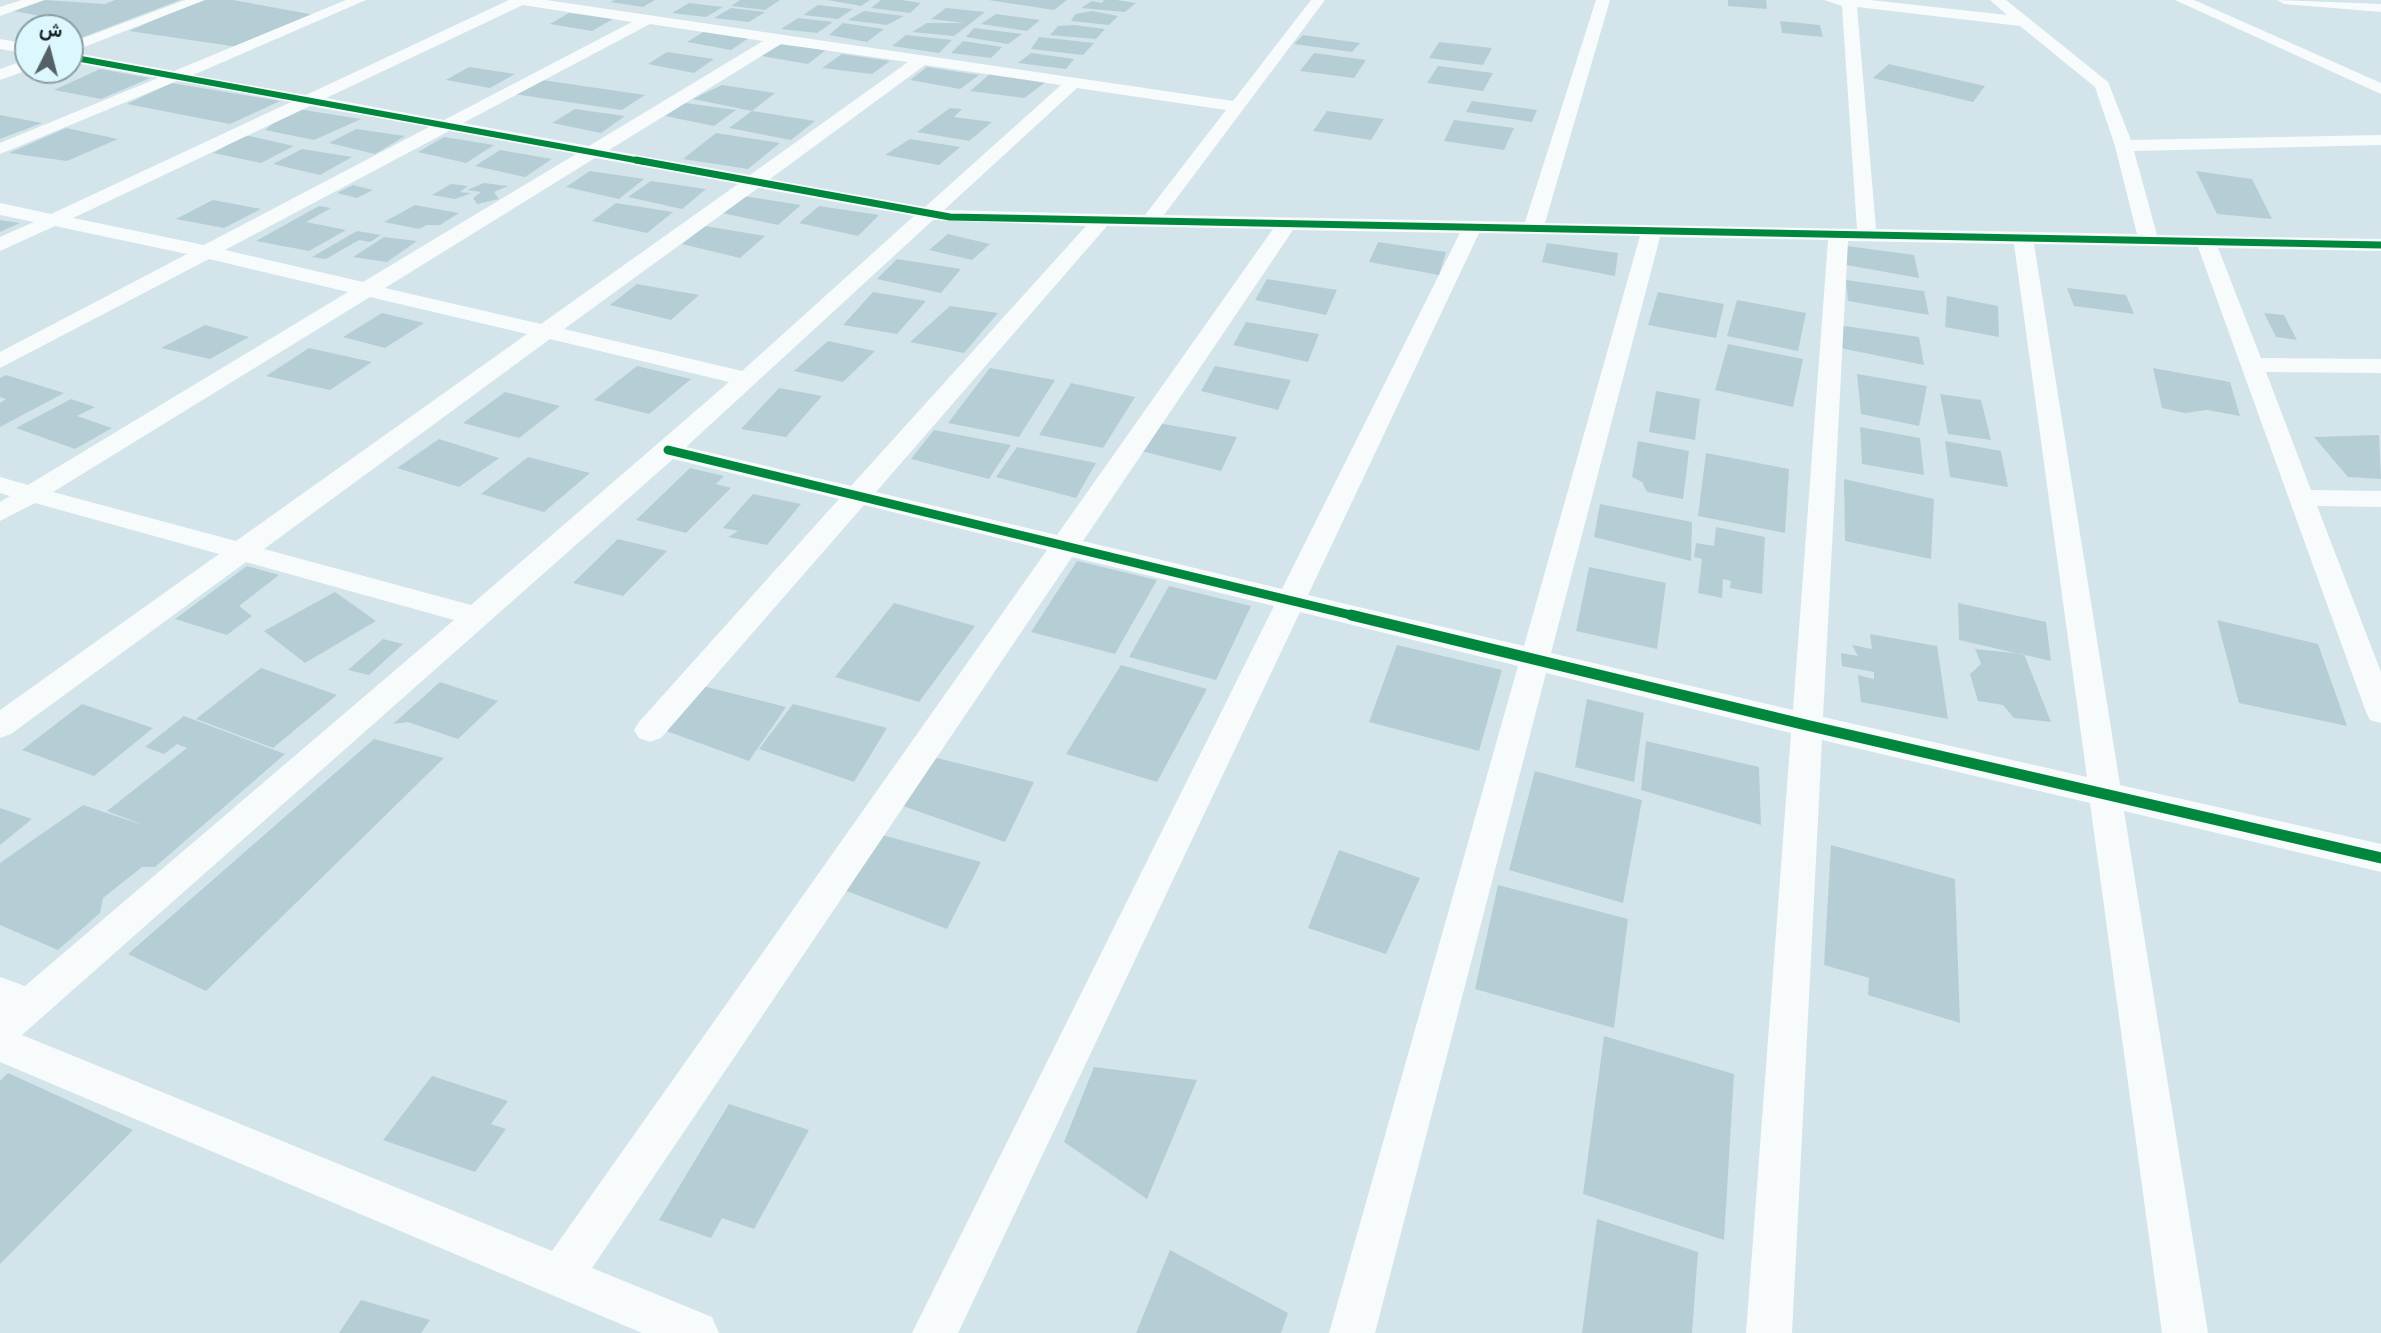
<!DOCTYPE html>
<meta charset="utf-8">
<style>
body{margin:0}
#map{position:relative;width:2381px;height:1333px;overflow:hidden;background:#d3e5ea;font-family:Helvetica,Vazirmatn,sans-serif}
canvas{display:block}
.north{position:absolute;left:14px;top:14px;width:70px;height:70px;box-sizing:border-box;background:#dcf7fd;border:2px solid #8a9fa4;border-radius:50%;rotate:6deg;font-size:19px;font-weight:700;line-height:28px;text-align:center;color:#101c1f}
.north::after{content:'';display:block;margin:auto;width:24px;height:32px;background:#546266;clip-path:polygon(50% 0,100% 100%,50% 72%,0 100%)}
</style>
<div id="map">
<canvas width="2381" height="1333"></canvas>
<div class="north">ش</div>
</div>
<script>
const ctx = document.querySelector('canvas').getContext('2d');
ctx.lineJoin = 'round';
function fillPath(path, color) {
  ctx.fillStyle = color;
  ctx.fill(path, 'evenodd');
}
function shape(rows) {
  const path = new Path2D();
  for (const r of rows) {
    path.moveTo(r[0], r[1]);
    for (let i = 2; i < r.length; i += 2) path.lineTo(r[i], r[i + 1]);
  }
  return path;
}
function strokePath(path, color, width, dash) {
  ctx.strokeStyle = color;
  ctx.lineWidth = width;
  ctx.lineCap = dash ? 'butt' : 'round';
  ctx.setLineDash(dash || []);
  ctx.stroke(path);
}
fillPath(shape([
 [45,0,105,4,115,0,180,0,70,42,70,28,43,28,63,20,13,11],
 [200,0,233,0,320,16,245,48,129,31],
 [615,0,655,0,643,7,610,2],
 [740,0,780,0,765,10,731,6],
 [827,0,870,0,861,6],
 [881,0,902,0,921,3,910,13,871,8],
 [988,0,1067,0,1054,10],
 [1104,0,1117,0,1136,3,1125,12,1081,8,1092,1,1102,3],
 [1728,0,1766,0,1767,9,1728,6],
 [689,3,723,7,706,17,672,13],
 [818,5,853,9,838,19,803,15],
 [731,8,765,12,749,22,714,18],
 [946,8,985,12,954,36,912,32,927,23,965,23,931,19],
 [864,11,904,16,887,25,848,20],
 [1092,11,1118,16,1109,25,1071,21,1075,14],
 [569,13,613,19,592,31,550,24],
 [996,14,1040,20,1027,31,981,24],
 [798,18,833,22,817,33,781,29],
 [1780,21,1820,25,1823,37,1782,33],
 [843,23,884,29,867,42,829,35],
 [1074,25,1105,29,1096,39,1050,35,1058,26],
 [974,28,1022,34,1008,44,966,37],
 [705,31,750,37,731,50,687,42],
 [906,35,952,40,939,53,892,46],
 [1303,35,1360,43,1352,52,1294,44],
 [1039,37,1094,43,1083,55,1031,49],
 [963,41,1002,47,991,58,951,53],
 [1439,42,1492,48,1483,65,1429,58],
 [778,44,826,50,808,64,761,56],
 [667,52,714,59,694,73,648,64],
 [1031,53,1074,59,1066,69,1018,63],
 [1314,53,1366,60,1354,78,1300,71],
 [842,54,890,61,872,74,822,68],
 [1889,64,1985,86,1973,102,1873,78],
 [1438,66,1493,73,1483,91,1427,83],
 [469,67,515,74,490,88,446,80],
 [927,67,979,75,960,89,910,80],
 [100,69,150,78,101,99,54,90],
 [991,73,1046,82,1024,98,970,91],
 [535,79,645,95,622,110,507,93],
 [171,83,280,101,230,124,127,104],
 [722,85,775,93,752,111,693,99],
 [1472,101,1537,110,1532,122,1466,112],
 [685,103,736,110,714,126,665,116],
 [291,108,361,119,314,140,265,130],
 [950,108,962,109,954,117,992,122,969,141,917,132],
 [575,109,625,116,601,133,552,123],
 [752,111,815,121,791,140,729,128],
 [1327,111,1384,119,1371,140,1313,131],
 [0,115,42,123,0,139],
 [1454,120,1514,128,1504,150,1444,141],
 [66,128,118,139,67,161,9,153],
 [356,129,405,136,375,154,329,143],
 [716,133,780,143,748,169,683,159],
 [245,135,294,146,261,163,213,153],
 [444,137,494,145,466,163,418,152],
 [910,139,960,147,939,165,885,155],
 [302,149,352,157,320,175,273,164],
 [500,150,552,159,525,177,475,166],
 [590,171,644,179,619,199,566,187],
 [2196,171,2252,179,2272,219,2217,214],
 [651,181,706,189,682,209,628,197],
 [484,183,508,186,494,192,499,199,477,204,473,198,481,192,467,190],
 [451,184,468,186,460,192,472,193,455,199,432,195],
 [353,185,373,190,357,198,337,193],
 [743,196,801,205,778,225,722,213],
 [213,200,261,209,224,228,176,219],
 [616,203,673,212,647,233,592,221],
 [415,205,459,213,440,225,427,225,419,229,384,222],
 [319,206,331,208,306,222,346,230,309,251,256,241],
 [819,206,879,215,858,236,799,223],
 [0,220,20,223,0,232],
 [705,226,765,236,740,258,682,244],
 [357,231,381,235,370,242,359,240,326,259,312,257],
 [948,234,990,244,972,260,929,250],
 [384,237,417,241,387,262,353,257],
 [1378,242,1446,252,1439,275,1369,262],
 [1547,243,1618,253,1615,276,1542,262],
 [1840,245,1914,255,1919,278,1841,264],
 [897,259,961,269,941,293,877,279],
 [1267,279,1337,290,1326,315,1255,300],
 [1846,280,1924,291,1929,315,1848,301],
 [637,284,699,295,671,320,610,305],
 [2067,288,2126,295,2134,314,2074,306],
 [873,292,926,301,897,334,843,325],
 [1658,292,1724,304,1716,338,1648,325],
 [1947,296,1998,306,1999,337,1945,327],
 [1737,300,1806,313,1798,351,1727,336],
 [950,306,998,313,964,353,910,342],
 [382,313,424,323,385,348,343,337],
 [2264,313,2284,315,2297,340,2276,337],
 [1246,322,1319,334,1308,362,1233,345],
 [205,325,249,337,210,359,161,348],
 [1838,325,1919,337,1924,365,1840,348],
 [828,341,875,351,843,382,794,371],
 [1728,344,1803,359,1793,407,1715,390],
 [309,348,372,362,330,390,266,376],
 [637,366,691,379,649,414,594,400],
 [1215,366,1291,380,1278,410,1201,391],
 [990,368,1055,380,1019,437,948,423],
 [2153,368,2230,382,2240,416,2207,410,2185,413,2162,408],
 [1857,374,1927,386,1919,426,1861,414],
 [6,375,64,393,0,427,0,403,6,399,0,397,0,378],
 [1071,383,1135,397,1103,448,1039,435],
 [779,388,822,396,786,437,741,429],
 [1656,391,1700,399,1695,440,1649,432],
 [505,392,560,406,519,438,463,423],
 [1940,394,1981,400,1991,440,1948,434],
 [71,399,95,407,77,416,112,428,75,449,16,428],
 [1158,423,1237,437,1221,471,1141,451],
 [1860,427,1920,438,1924,475,1862,464],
 [934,430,1011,445,989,479,911,459],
 [2379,435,2381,479,2348,477,2314,437],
 [439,439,499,458,459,487,397,468],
 [1638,441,1689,451,1683,499,1647,492,1642,482,1632,477],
 [1945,441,2001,451,2008,487,1950,477],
 [1017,447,1096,463,1076,498,996,477],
 [1706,453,1789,469,1785,533,1698,516],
 [528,457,590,473,544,512,481,494],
 [690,468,724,476,716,484,731,488,686,533,636,520],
 [1844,479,1934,499,1931,559,1845,541],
 [753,494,801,504,767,545,728,537,738,531,723,528],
 [1600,504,1692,522,1691,561,1594,537],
 [1716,527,1765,537,1762,594,1730,588,1731,581,1723,579,1722,598,1698,593,1702,559,1694,557,1696,543,1714,546],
 [618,539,667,551,623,596,573,583],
 [1077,561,1157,580,1115,654,1031,632],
 [247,566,279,575,239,606,252,616,227,635,175,619],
 [1589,567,1666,583,1657,649,1576,631],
 [1169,586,1251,606,1216,680,1129,657],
 [335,592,376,621,305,663,264,631],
 [894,603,975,626,919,702,835,677],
 [1958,603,2046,622,2051,661,1959,640],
 [2217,620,2318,644,2347,726,2239,703],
 [1870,634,1937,646,1948,719,1861,702,1858,675,1874,679,1874,672,1842,666,1841,653,1858,656,1852,645,1872,649],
 [383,639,403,644,369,675,348,670],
 [1397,645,1502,670,1479,751,1369,722],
 [1975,649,2024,654,2051,722,2014,718,2003,705,1978,701,1970,674,1981,664],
 [1121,665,1207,689,1157,782,1066,754],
 [261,668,337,695,273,748,196,719],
 [440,682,498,701,458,739,408,722,393,724],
 [695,684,786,707,749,761,658,728],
 [1587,699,1644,713,1634,782,1575,767],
 [82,704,153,728,94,776,22,750],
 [793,704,887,728,854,782,759,749],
 [184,716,285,754,155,867,142,867,103,898,100,913,58,950,0,925,0,863,83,805,146,826,107,811,187,748,177,744,164,754,145,747],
 [374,739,444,758,206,991,128,954],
 [1646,741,1759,767,1761,825,1641,790],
 [933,757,1034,782,1005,842,903,806],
 [1535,771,1642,800,1623,903,1509,870],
 [0,808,32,819,0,845],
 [875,833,981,862,947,929,841,889],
 [1831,845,1955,879,1960,1023,1868,995,1869,978,1824,965],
 [1339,850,1420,878,1386,954,1308,928],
 [1498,885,1628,919,1614,1028,1475,989],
 [1604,1036,1734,1074,1724,1240,1583,1194],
 [1094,1067,1197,1080,1147,1199,1064,1142],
 [8,1073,133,1130,0,1264,0,1081],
 [432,1076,508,1101,491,1124,506,1129,475,1172,383,1140],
 [729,1104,809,1130,754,1229,722,1218,711,1238,659,1220],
 [1597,1219,1698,1252,1692,1333,1582,1333],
 [1170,1250,1288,1313,1281,1333,1136,1333],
 [361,1300,430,1320,421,1333,339,1333]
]), '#b5ced5');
fillPath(shape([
 [22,0,44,0,0,16,0,7,22,0],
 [185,0,205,0,71,52,174,71,346,0,366,0,193,75,306,95,509,0,546,0,1233,101,1311,0,1325,0,1164,215,1525,222,1596,0,1610,0,1545,223,1857,229,1842,6,1824,0,1870,0,2007,15,1990,0,2006,0,2108,82,2131,140,2381,135,2381,145,2134,151,2157,235,2381,239,2381,251,2218,248,2261,358,2381,359,2381,373,2266,372,2311,490,2381,491,2381,507,2317,506,2381,672,2381,723,2370,720,2366,712,2198,247,2034,244,2120,785,2381,844,2381,872,2124,811,2208,1333,2162,1333,2090,803,1822,740,1792,1333,1746,1333,1791,733,1546,673,1375,1333,1329,1333,1518,666,1300,612,958,1333,912,1333,1274,606,1072,557,592,1268,712,1317,719,1333,642,1333,0,1062,0,977,25,986,454,620,246,562,11,734,0,738,0,710,219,554,35,503,0,521,0,502,10,496,0,493,0,477,28,485,348,292,209,259,0,368,0,352,187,254,55,226,0,251,0,237,34,222,0,215,0,203,51,214,291,102,177,81,0,154,0,143,158,78,70,62,70,43,185,0],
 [523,5,632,22,444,120,326,98,523,5],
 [1857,7,2020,26,2095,87,2115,146,2137,234,1876,229,1857,7],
 [650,24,763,41,589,146,463,123,650,24],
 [781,44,908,62,750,175,609,150,781,44],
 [925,65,1061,85,925,207,770,179,925,65],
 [1077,88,1226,110,1145,215,944,210,1077,88],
 [310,106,429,127,204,245,73,218,310,106],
 [449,131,576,154,363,282,225,250,449,131],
 [595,158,738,184,541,324,385,288,595,158],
 [758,188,914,216,742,371,564,329,758,188],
 [933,220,1086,226,851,486,686,447,933,220],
 [1107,226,1273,229,1057,535,876,492,1107,226],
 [1293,230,1460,233,1282,589,1083,541,1293,230],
 [1479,233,1640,236,1524,646,1308,595,1479,233],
 [1660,237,1828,240,1793,710,1551,653,1660,237],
 [1848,241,2014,244,2087,777,1823,717,1848,241],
 [370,297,527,334,236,541,53,492,370,297],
 [550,339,729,382,471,605,264,549,550,339],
 [673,459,839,499,639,722,634,730,639,738,650,742,661,738,864,505,1047,550,552,1251,22,1035,673,459],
 [2175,0,2194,0,2381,83,2381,94,2175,0],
 [2277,0,2381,4,2381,12,2284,4,2277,0],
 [0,39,28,44,28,54,0,49,0,39],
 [28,59,28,70,0,80,0,69,28,59]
]), '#f8fbfc');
strokePath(shape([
 [70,57,646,162]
]), '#00873e', 6);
strokePath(shape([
 [636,160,950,217,2381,245]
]), '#00873e', 7);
strokePath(shape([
 [668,450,1359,617]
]), '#00873e', 9);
strokePath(shape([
 [1351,615,1806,725,2381,858]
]), '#00873e', 11);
</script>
